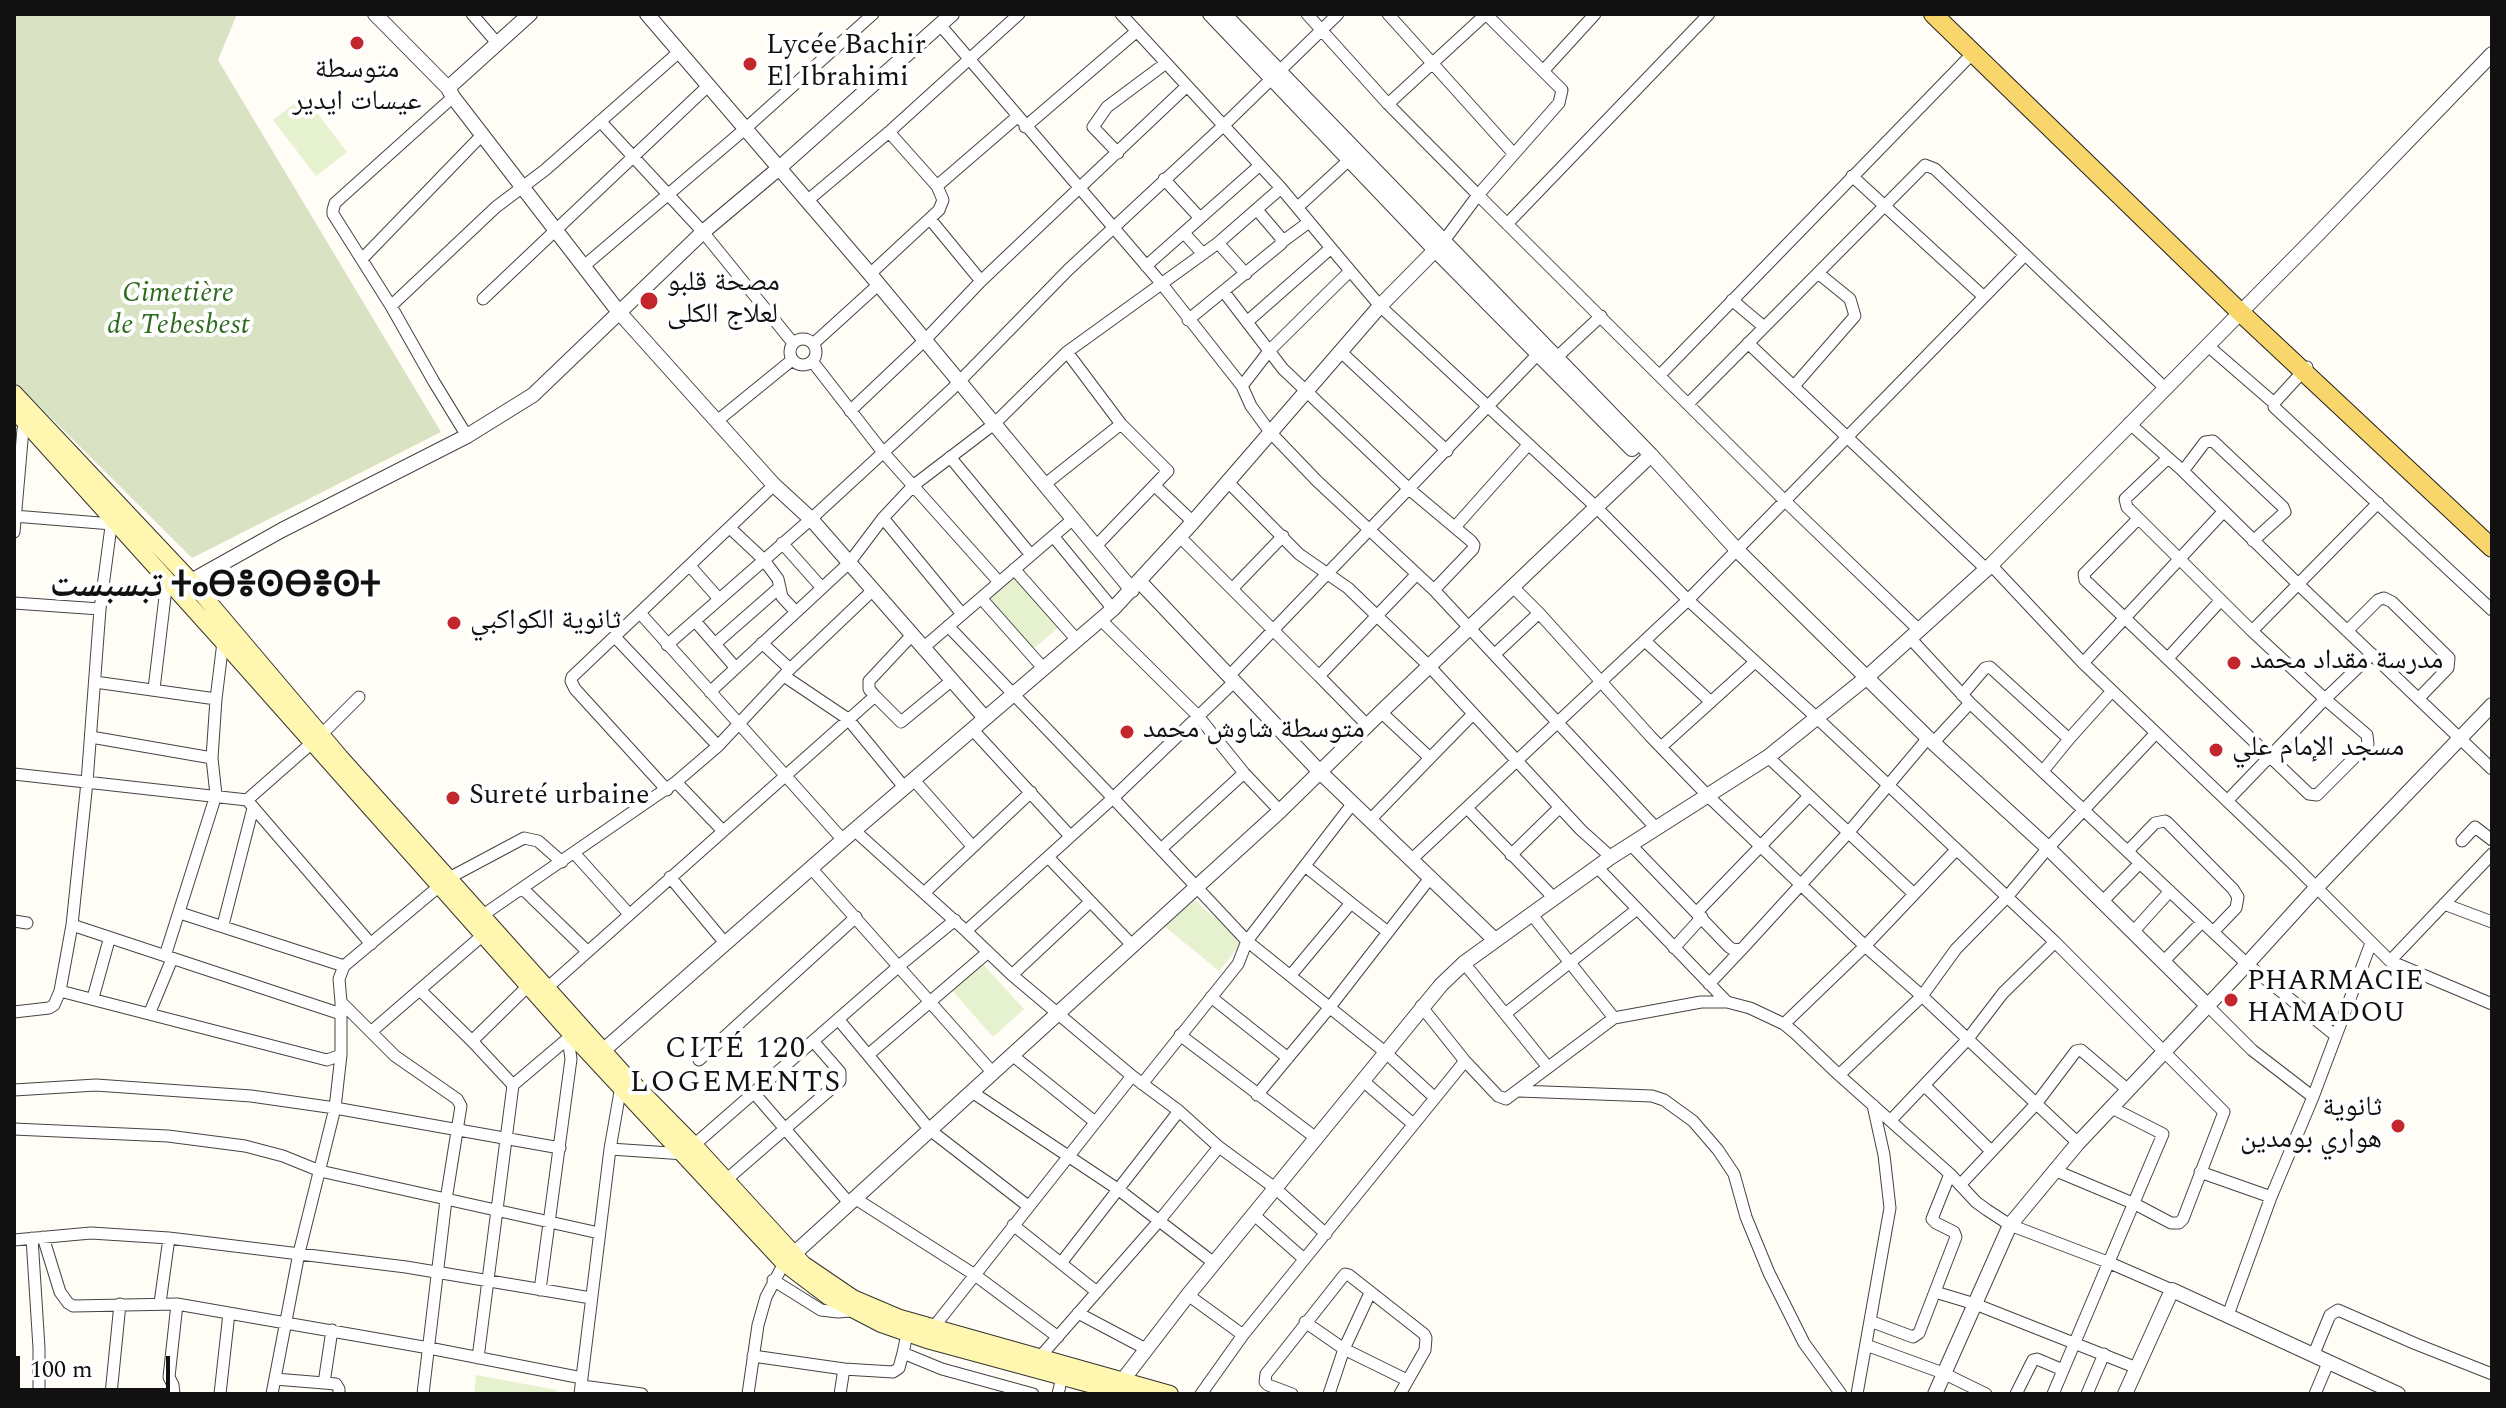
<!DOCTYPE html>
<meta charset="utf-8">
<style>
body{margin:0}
#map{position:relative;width:2506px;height:1408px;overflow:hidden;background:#fffdf5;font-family:Spectral,serif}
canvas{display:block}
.frame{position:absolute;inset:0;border:16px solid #111;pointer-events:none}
.scale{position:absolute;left:16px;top:1356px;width:154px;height:36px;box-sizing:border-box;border:4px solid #111;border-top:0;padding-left:10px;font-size:24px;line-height:28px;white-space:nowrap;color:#111;-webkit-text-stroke:6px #fff;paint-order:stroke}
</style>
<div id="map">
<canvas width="2506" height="1408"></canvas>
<div class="frame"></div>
<div class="scale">100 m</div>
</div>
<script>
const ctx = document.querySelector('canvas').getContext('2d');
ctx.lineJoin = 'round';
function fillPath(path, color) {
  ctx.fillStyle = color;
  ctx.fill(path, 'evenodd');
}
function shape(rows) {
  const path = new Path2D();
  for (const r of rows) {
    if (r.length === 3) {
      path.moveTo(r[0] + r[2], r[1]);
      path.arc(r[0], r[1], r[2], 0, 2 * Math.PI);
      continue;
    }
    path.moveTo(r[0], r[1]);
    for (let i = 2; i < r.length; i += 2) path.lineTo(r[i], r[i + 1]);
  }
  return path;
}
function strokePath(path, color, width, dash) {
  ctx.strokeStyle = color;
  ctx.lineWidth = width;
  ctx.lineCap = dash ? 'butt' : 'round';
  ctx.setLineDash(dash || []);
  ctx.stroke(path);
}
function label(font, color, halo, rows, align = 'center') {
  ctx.font = font + ' Spectral,"Noto Naskh Arabic","Noto Sans Tifinagh",serif';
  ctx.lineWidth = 8;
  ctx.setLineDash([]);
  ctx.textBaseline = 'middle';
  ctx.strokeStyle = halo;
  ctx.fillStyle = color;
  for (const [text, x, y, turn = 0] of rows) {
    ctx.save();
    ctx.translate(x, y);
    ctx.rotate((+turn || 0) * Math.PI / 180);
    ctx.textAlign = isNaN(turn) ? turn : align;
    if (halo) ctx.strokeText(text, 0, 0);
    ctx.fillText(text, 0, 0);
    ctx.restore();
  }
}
fillPath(shape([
 [14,14,237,14,218,60,441,432,192,558,14,381]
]), '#d9e3c4');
fillPath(shape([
 [304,96,347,152,316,176,273,120],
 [1012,575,1058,628,1033,649,987,597],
 [1188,895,1243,941,1219,971,1164,926],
 [980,961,1024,1009,993,1037,950,988],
 [476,1375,557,1390,556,1394,474,1394]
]), '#e6f2cf');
const minor = shape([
 [472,14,497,43],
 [1121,14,1281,188,1331,248],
 [1307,14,1388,104,1478,195,1559,103,1562,90,1486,14],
 [1388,14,1513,153],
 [941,26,1161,283,1242,386,1251,406,1270,432,1317,481,1434,590,1656,828],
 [1544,70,1595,14],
 [453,97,335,203,333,210,333,214,391,306,434,382,467,436],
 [1388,104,1486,14],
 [600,121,703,232,793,343],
 [1025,127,1137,31],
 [889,132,937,186,1017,117],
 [1118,153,1093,127,1107,107,1166,63],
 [1852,176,1984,297],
 [1164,179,1200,218],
 [807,201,889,132,1019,14],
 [1298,207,1349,160],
 [930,219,981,281],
 [1507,224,1709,14],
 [1184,233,1203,254],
 [1282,242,1309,222],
 [1443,242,1478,195,1785,501,1919,630],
 [1218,243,1246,274],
 [362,259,482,135],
 [584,266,745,129,873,14],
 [1146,266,1259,166],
 [870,274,939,210,943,200,937,186],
 [1224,292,1283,369,1409,489,1471,541,1474,545,1473,549,1434,590],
 [483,299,709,85],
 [1732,300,1764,327],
 [391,306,496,207,545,170,679,52],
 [1188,320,1281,244,1281,238,1257,210],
 [1248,321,1331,248,1380,306,1596,507,1688,600,1817,718,2055,942,2224,1112,2183,1219,2179,1223,2171,1223,2135,1204,2054,1170],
 [803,352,13],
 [1748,343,1986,569],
 [813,344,878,285],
 [2207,345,2274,403],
 [1340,351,1447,451],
 [1067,352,1121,424,1168,471,1096,546],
 [1556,358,1601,316],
 [812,361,882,451,999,582],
 [2307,367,2274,403,2274,407,2492,610],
 [1660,375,1973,53],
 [1242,386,1269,351,1350,271],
 [1794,386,1855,316,1850,299,1818,273],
 [1688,404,1925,165,1935,169,2165,388],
 [850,411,925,340,981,281,1187,86],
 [717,421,792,360],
 [2129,423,2183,471,2298,584,2492,769],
 [950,457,1031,555],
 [2183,471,2205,442,2213,441,2283,507,2285,512,2253,541],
 [1227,481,1299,554,1348,588,1430,667,1581,830,1611,857],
 [1044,485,1121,424],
 [1155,486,1193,522],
 [14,516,112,524],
 [883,518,962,614],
 [2138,519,2084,574,2085,580,2309,794,2317,795,2368,744,2367,735,2325,699,2252,631,2127,507,2125,499,2168,458],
 [1455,527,1528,445],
 [730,528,763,559,778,579,782,597,796,612],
 [14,532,23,429],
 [1053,536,1113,609],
 [1180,537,1319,676],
 [782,543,822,588],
 [1991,565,2083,663,2292,863,2390,961,2492,1004],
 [690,566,719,599],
 [1014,569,1077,640],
 [1513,587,1539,613,1651,737,1708,796,1865,946,1922,996,2078,1143],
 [1232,589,1283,536],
 [981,598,1044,669],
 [14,603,100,609],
 [640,613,843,840],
 [1101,620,1198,716,1244,773,1280,811],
 [695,621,735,667],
 [948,626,1113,798,966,931],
 [2252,631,2378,503],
 [2347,631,2378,600,2384,598,2392,602,2449,658,2448,668,2419,698],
 [615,637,718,746],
 [1910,638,1970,703,2247,964,2336,1036],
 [1645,641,1711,702],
 [716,643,780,587],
 [762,643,790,669],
 [667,645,811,519,951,390,1068,270,1223,126,1338,14],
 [923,648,1073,519],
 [1495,654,1539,613],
 [2168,658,2221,600],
 [2083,663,2224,511],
 [1230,675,1537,355],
 [784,676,848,719,904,787],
 [1235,681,1113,798,1247,941,1385,1052,1435,1098],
 [95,682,216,699],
 [154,689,167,580],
 [710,692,849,563,883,518,914,485,994,424,1067,352,1218,243,1281,188],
 [1962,695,1985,668,1990,667,2069,739,2112,691],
 [875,696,901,722,951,681],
 [1381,712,1430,758,1473,714],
 [1367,725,1319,676,1416,575],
 [972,729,1070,836],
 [91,737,212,758],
 [1933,743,1970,703],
 [1661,747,1755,662],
 [1768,757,1914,894],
 [2043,771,2069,739],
 [14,774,247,800,371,944],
 [913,779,973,847],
 [676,782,722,830],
 [667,790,575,689,571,681,572,677,774,485],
 [247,800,322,734,359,697],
 [2227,801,2325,699,2372,654],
 [1467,808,1553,897],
 [1370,820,1430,758],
 [854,830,966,931,1012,975,1132,1076,1179,1111,1219,1147,1275,1188,1326,1234],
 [2462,841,2475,827,2492,840],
 [1631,845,1729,947,1734,950,1742,949,1848,833,1928,738],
 [1161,849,1244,773],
 [2128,851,2155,823,2165,821,2168,823,2233,889,2238,897,2236,908,2213,932],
 [575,854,629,914],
 [1511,855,1560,807],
 [1048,857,1132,945],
 [1411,860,1688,600,2025,255],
 [1597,867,1727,1002],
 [811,868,993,1073],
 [670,877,725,943],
 [523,889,587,951],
 [924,893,1031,792],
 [2102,902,2140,863],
 [1351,903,1388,932],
 [2444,904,2492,922],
 [1697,912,1809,796],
 [180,913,344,966],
 [483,915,676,782,718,746,790,669,873,590],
 [1532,915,1614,1018],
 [14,921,27,923],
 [72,925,341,1014],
 [223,925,253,808],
 [2133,932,2170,891],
 [1674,948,1702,917],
 [165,956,216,795,212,758,216,699,223,642],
 [2390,961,2492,854],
 [2163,962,2202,922],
 [1464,963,1547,1066],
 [1012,975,1090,902],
 [1291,975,1351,903,1305,866],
 [1709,984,1742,949],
 [547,988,875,696,869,689,869,681,912,635],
 [60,991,327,1060,341,1055],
 [421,991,472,1041,513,1085],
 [1211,997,1288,1058],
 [93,998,109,940],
 [341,1002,395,1056,457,1099,461,1106,446,1200,423,1394],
 [1421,1006,1465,1061,1498,1096,1506,1099,1614,1018,1701,1002,1727,1002,1750,1008,1784,1024,1796,1034,1839,1075,1950,1174,1976,1202,1987,1210,2010,1225,2110,1263,2172,1290],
 [2208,1006,2252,1050,2313,1097],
 [14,1012,49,1008,54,1005,60,991,72,925,87,782,100,609,112,519],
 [150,1012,172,959],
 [1505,1014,1636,910],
 [838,1019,868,1055,987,953],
 [1784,1024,1865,946,1956,850],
 [372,1031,483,935],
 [1180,1035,1316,1138],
 [472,1041,528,986],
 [868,1055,930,1130,1028,1206],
 [1012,1055,1095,1122],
 [699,1060,856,917],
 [1839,1075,1922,996,1956,949,2007,897,2048,848,2156,733],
 [1362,1080,1413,1124],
 [1142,1084,1238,964,1247,941,1353,803],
 [1925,1086,1991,1151],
 [14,1090,96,1085,251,1096,335,1108,560,1148],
 [1519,1091,1652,1096,1664,1100,1693,1121,1718,1150,1734,1174,1746,1217,1769,1273,1804,1343,1841,1394],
 [972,1092,1119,1190,1214,1263],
 [754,1093,850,1204],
 [1257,1095,1330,1007,1430,878],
 [1891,1120,1967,1040,2003,993,2055,942],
 [14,1129,168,1136,245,1146,283,1156,320,1171,599,1233],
 [694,1145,899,966,955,920],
 [610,1149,685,1154],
 [2200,1172,2271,1197],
 [726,1180,840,1081,840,1072,813,1041],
 [1960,1185,2036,1104,2076,1051,2081,1050,2128,1090],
 [856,1199,975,1275,1058,1337],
 [1253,1214,1304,1259],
 [1013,1225,1097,1292],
 [43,1237,60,1292,68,1303,73,1306,177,1304,429,1348,582,1378],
 [32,1238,39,1348,39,1394],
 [14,1240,91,1233,169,1238,406,1267,591,1298],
 [1061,1263,1179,1111],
 [773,1280,821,1310,838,1312,851,1311],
 [540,1290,571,1059,568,1038],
 [1935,1292,1975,1304,2137,1368],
 [1188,1295,1243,1335],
 [160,1303,169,1238],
 [1078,1313,1146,1349],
 [2228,1315,2271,1197,2313,1097,2371,943],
 [1870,1321,1913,1337,1919,1333,1956,1237,1954,1232,1936,1223,1932,1219,1950,1174],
 [1305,1322,1344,1349,1407,1380],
 [933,1328,1132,1076],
 [907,1334,903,1353,942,1369,1033,1394],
 [1866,1345,1943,1373,1986,1394],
 [753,1356,844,1369,893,1372,899,1368,903,1353],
 [2313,1356,2330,1315,2338,1310,2416,1344,2492,1374],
 [478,1358,513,1085,572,1035],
 [1039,1358,1159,1221,1219,1147],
 [275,1379,324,1383,332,1330],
 [324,1383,336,1384,339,1389,339,1394],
 [582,1386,642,1394],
 [111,1394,120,1304],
 [174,1394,173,1385,169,1377,177,1304],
 [220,1394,229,1313],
 [272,1394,299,1253,335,1108,341,1055,341,1002,339,979,344,966,449,878,524,838,538,841,562,862],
 [580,1394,610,1149,621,1086],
 [748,1394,758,1325,766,1297,784,1263],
 [840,1394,844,1369],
 [1058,1394,1062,1377],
 [1201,1394,1243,1335,1465,1061],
 [1292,1394,1268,1385,1265,1382,1266,1374,1345,1274,1349,1275,1424,1334,1426,1338,1425,1350,1400,1394],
 [1329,1394,1344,1349,1370,1293],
 [1857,1394,1890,1208,1884,1155,1873,1105],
 [2016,1394,2033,1360,2037,1359,2063,1370],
 [2053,1394,2163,1134,2112,1108],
 [2087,1394,2104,1354],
 [2315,1394,2328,1363]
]);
const tertiary = shape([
 [375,14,448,88,453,97,618,311,774,485,811,519,985,718],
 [647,14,870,274,1132,590],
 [1210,14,1435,250,1632,449],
 [1224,14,1651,455,1737,550,1928,738,2048,848,2208,1006],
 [448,88,530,14],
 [1140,582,1320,772,1495,940],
 [179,593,191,581,282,530,467,436,533,395,703,232,778,169,952,14],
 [597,1056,843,840,1113,609,1193,522,1380,306,1443,242],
 [785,1262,1280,811,1381,712,1651,455],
 [1119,1390,1122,1381,1188,1295,1441,985,1464,963,1611,857,1768,757,1866,678,1991,565,2318,234,2492,54],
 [1935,1394,2010,1225,2078,1143,2247,964,2316,888,2492,705],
 [2125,1394,2172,1290,2398,1394]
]);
const secondary = shape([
 [14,393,191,581,340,757,624,1074,694,1145,803,1264,853,1298,900,1318,1170,1394],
 [14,410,223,642,572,1035,784,1263,829,1297,881,1324,927,1340,1126,1394]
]);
const primary = shape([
 [1933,14,2240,312,2492,548]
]);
strokePath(minor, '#444', 13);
strokePath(tertiary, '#444', 16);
strokePath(secondary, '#333', 18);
strokePath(primary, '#222', 20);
strokePath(minor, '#fff', 11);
strokePath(tertiary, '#fff', 14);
strokePath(secondary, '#fff6b0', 16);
strokePath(primary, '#f9d66b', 18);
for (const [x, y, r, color] of [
 [357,43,8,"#c4262e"],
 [750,64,8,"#c4262e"],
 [649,301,10,"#c4262e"],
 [454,623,8,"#c4262e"],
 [2234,663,8,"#c4262e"],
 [1127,732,8,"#c4262e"],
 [2216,750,8,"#c4262e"],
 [453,798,8,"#c4262e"],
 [2231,1000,8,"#c4262e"],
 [2398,1126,8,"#c4262e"]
]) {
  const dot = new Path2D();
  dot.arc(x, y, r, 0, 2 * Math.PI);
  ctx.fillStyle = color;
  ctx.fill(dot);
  strokePath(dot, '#fff', 3);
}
label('28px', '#111', '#fff', [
 ["Lycée Bachir",766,48],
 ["El Ibrahimi",766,80],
 ["متوسطة",357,72,"center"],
 ["عيسات ايدير",357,104,"center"],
 ["مصحة قلبو",667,285],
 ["لعلاج الكلى",667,317],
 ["ثانوية الكواكبي",470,623],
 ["مدرسة مقداد محمد",2250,663],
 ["متوسطة شاوش محمد",1143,732],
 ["مسجد الإمام علي",2232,750],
 ["Sureté urbaine",469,798],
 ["PHARMACIE",2247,984],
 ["HAMADOU",2247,1016],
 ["ثانوية",2382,1110,"right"],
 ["هواري بومدين",2382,1142,"right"]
], 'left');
label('italic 28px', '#2f6b1f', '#fff', [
 ["Cimetière",178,296],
 ["de Tebesbest",178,328]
]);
ctx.letterSpacing = '2px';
label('30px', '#111', '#fff', [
 ["CITÉ 120",736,1051],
 ["LOGEMENTS",736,1085]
]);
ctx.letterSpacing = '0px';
label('bold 36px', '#111', '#fff', [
 ["تبسبست ⵜⴰⴱⴻⵙⴱⴻⵙⵜ",215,589]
]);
</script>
